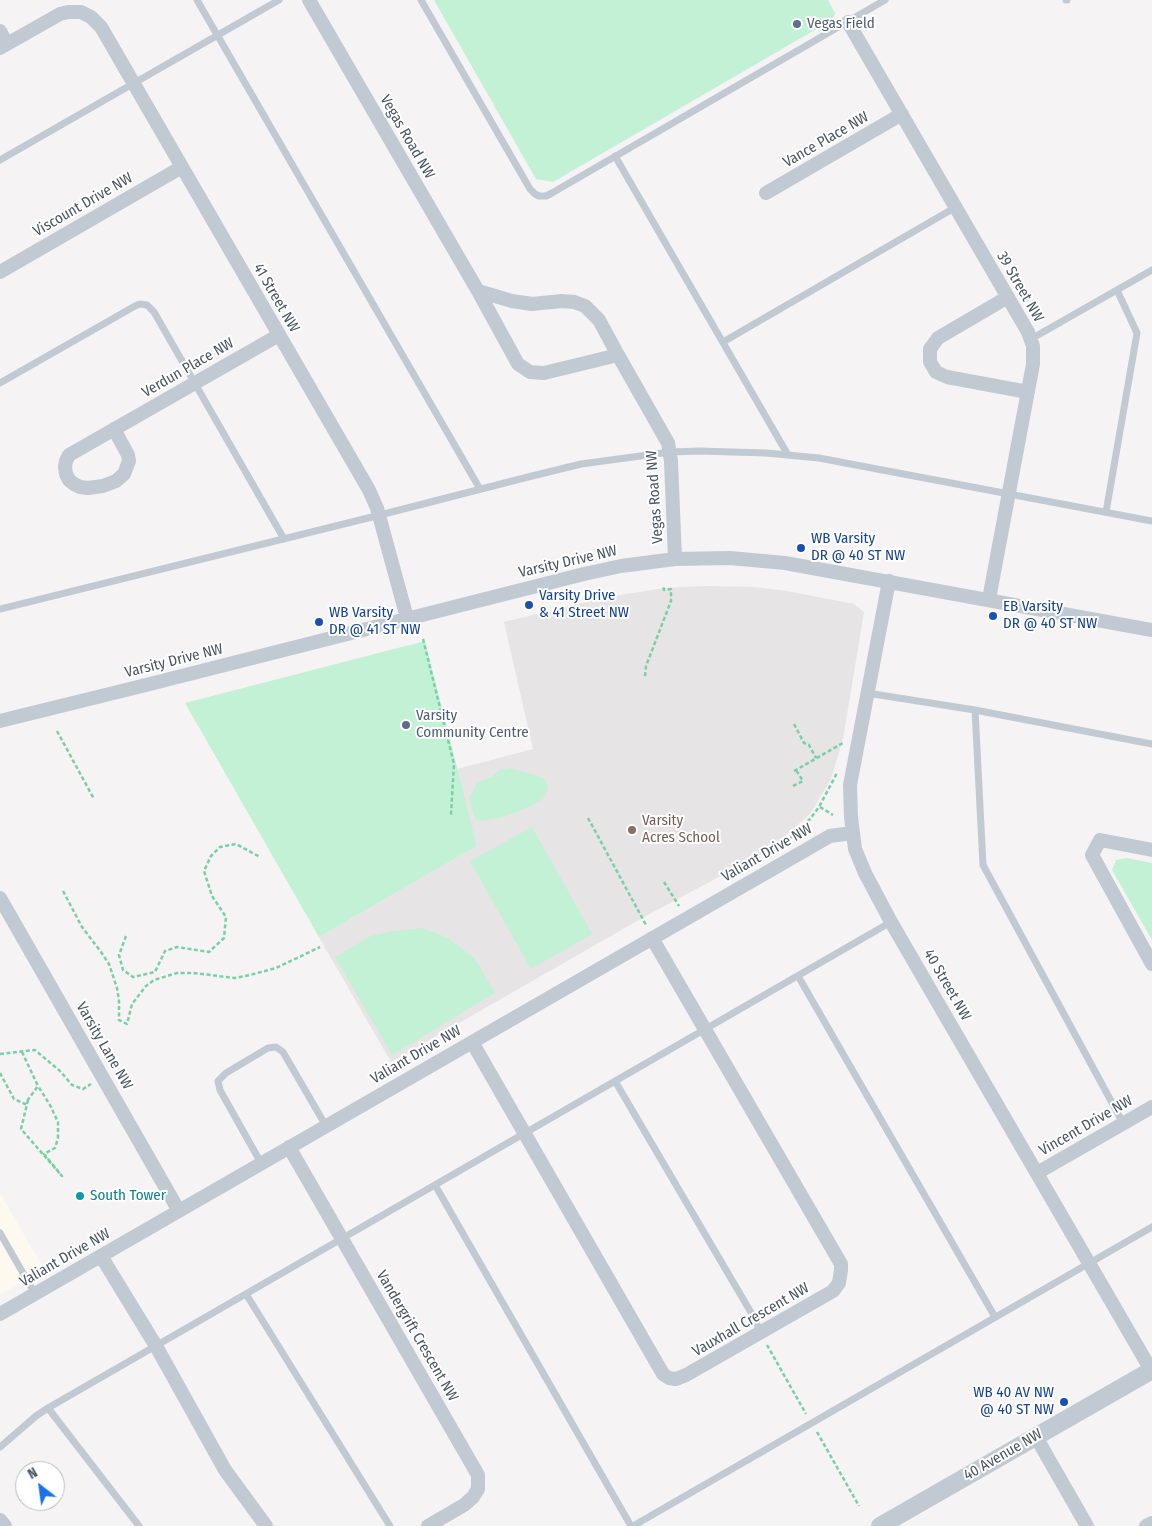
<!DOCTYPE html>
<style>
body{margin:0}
#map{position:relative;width:1152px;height:1526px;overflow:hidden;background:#f5f3f3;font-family:"Fira Sans Condensed",sans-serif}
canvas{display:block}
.north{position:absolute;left:15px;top:1461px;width:50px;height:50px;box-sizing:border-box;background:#fff;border:1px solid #b7bbc0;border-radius:50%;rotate:330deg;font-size:14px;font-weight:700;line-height:20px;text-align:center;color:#4a5661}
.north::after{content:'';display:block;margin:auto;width:18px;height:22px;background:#1a73e8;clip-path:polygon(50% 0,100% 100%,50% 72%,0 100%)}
</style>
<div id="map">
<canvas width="1152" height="1526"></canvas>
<div class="north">N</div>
</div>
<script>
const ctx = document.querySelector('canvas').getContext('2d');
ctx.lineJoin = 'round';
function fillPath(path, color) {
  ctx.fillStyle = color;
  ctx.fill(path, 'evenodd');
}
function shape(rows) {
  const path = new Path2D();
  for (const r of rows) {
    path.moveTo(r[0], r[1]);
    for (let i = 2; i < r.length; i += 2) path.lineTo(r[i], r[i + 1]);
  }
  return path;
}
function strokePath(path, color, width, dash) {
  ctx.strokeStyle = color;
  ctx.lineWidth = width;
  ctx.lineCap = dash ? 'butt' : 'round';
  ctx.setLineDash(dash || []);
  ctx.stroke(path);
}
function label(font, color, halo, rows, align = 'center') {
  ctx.font = font + ' "Fira Sans Condensed",sans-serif';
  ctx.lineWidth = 4;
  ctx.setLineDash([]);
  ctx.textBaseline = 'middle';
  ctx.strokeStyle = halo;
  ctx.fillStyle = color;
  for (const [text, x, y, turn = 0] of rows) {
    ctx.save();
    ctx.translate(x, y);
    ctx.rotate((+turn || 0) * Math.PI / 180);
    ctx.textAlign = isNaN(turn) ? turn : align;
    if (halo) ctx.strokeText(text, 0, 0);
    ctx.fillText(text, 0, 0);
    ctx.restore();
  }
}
fillPath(shape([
 [0,1193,44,1269,0,1295]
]), '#fdf9ef');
fillPath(shape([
 [706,586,754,587,787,591,854,604,864,612,843,739,831,779,810,814,769,850,644,917,391,1062,319,937,477,846,457,769,533,749,504,622,607,597,665,588]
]), '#e6e4e5');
fillPath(shape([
 [434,0,828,0,835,13,832,20,553,182,536,179],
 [425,641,477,846,319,937,185,703],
 [511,768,542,777,545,779,548,788,543,799,529,807,507,816,482,821,477,820,474,816,469,798,477,783,481,781,493,776,499,770],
 [532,827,592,934,531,969,470,861],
 [1127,858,1152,863,1152,940,1112,870,1116,860],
 [422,928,448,938,475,959,495,993,392,1055,335,957,371,936,388,932]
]), '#c3f1d5');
strokePath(shape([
 [423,639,454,764,451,815],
 [645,676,646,666,671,601,671,589,664,590,663,586],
 [794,724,804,743,809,745,816,758],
 [57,731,94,799],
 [794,771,843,743],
 [793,786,803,781,796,770],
 [820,807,833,815],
 [588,818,646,925],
 [784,844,810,819,819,807,837,773],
 [664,882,679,906],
 [63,891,82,927,101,952,109,964,117,988,119,1001,119,1020,127,1024,132,1004,146,986,154,980,177,973,193,973,235,978,250,975,276,968,320,947],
 [126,936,119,955,123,970,133,977,155,972,165,951,177,947,209,952,224,938,226,917,212,896,204,871,211,856,220,847,236,844,260,857],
 [0,1054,35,1050,60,1071,72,1085,83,1089,91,1084],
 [0,1073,14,1099,25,1104,38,1086,22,1052],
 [28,1100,21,1129,62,1176,44,1154,55,1148,58,1138,58,1122,50,1105,38,1086],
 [767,1345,806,1414],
 [817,1432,859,1506]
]), '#7ad0a6', 2.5, [4, 2.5]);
strokePath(shape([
 [197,0,480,489],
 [421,0,530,189,535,194,539,196,546,196,552,193,885,0],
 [1066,0,1067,0],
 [615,156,788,455],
 [0,160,279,0],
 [1031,339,1152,270],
 [723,342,956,207],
 [0,383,135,306,140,304,147,305,154,312,284,539],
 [1106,512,1137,333,1117,290],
 [0,609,380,515,528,477,581,464,670,452,699,451,766,453,819,458,1152,521],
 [867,693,975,710],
 [798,976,995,1317],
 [615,1081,756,1321,760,1333],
 [1123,1123,983,865,975,710,1152,744],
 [261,1163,220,1090,218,1081,226,1073,268,1048,276,1047,283,1052,326,1126],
 [435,1185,631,1526],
 [0,1233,35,1294],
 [246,1294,390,1526],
 [48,1408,139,1526],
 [0,1447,36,1416,48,1408,891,922],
 [633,1526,1152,1227]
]), '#c1cad2', 7);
strokePath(shape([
 [309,0,478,291,518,364,530,372,544,373,618,355,668,443,671,461,675,559],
 [848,22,1028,332,1033,346,1033,364,989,599],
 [0,31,7,44],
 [0,48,60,14,68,12,81,12,91,17,101,27,369,490,377,508,407,618],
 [766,193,902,114],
 [0,272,182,167],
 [478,291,512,301,532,304,562,301,574,302,585,306,599,320,618,355],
 [1008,297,938,338,930,349,930,362,936,372,947,377,1028,392],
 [114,429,128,455,129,461,124,474,116,481,103,486,88,488,80,487,74,484,69,480,66,474,65,467,66,461,69,455,279,335],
 [889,581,850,785,851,817,855,849,865,873,891,922,1151,1370],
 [0,721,146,685,584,574,621,566,675,559,730,558,785,563,1152,630],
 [1152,850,1100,840,1092,855,1152,964],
 [0,898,179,1211],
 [472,1042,663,1374,669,1378,676,1379,686,1375,833,1291,839,1283,841,1270,841,1264,652,938],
 [289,1147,478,1475,478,1489,473,1497,464,1505,428,1526],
 [1037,1173,1152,1107],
 [101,1256,156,1346,225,1470,266,1526],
 [0,1314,830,836,852,833],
 [1036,1437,1087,1526],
 [0,1520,5,1526],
 [1146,1526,1152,1523]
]), '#c1cad2', 14);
strokePath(shape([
 [880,1526,1152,1370]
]), '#c1cad2', 18);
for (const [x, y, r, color] of [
 [797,24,5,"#5c6f8a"],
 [801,548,5,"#1a4fb4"],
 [529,605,5,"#1a4fb4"],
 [993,616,5,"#1a4fb4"],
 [319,622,5,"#1a4fb4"],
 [406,725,5,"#5c6f8a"],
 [632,830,5,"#8d6e63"],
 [80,1196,5,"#0f9aa8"],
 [1064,1402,5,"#1a4fb4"]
]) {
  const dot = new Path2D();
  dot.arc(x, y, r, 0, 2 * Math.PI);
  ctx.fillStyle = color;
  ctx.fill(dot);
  strokePath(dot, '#fff', 2);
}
label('15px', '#4e5e75', '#fff', [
 ["Vegas Field",807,24],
 ["Varsity",416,716],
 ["Community Centre",416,733]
], 'left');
label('15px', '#4a5661', '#fff', [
 ["Vegas Road NW",407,137,60],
 ["Vance Place NW",826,140,-30],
 ["Viscount Drive NW",83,205,-30],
 ["39 Street NW",1020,287,60],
 ["41 Street NW",276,298,60],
 ["Verdun Place NW",188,368,-30],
 ["Vegas Road NW",655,497,-94],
 ["Varsity Drive NW",568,562,-13],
 ["Varsity Drive NW",174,661,-14],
 ["Valiant Drive NW",767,853,-30],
 ["40 Street NW",947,985,60],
 ["Varsity Lane NW",104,1046,60],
 ["Valiant Drive NW",416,1055,-30],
 ["Vincent Drive NW",1086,1126,-30],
 ["Valiant Drive NW",65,1258,-30],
 ["Vauxhall Crescent NW",751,1320,-30],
 ["Vandergrift Crescent NW",417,1336,60],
 ["40 Avenue NW",1003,1455,-30]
]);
label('15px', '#164399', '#fff', [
 ["WB Varsity",811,539],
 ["DR @ 40 ST NW",811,556],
 ["Varsity Drive",539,596],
 ["& 41 Street NW",539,613],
 ["EB Varsity",1003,607],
 ["DR @ 40 ST NW",1003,624],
 ["WB Varsity",329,613],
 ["DR @ 41 ST NW",329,630],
 ["WB 40 AV NW",1054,1393,"right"],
 ["@ 40 ST NW",1054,1410,"right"]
], 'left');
label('15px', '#785e54', '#fff', [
 ["Varsity",642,821],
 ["Acres School",642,838]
], 'left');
label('15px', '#0d838f', '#fff', [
 ["South Tower",90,1196]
], 'left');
</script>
